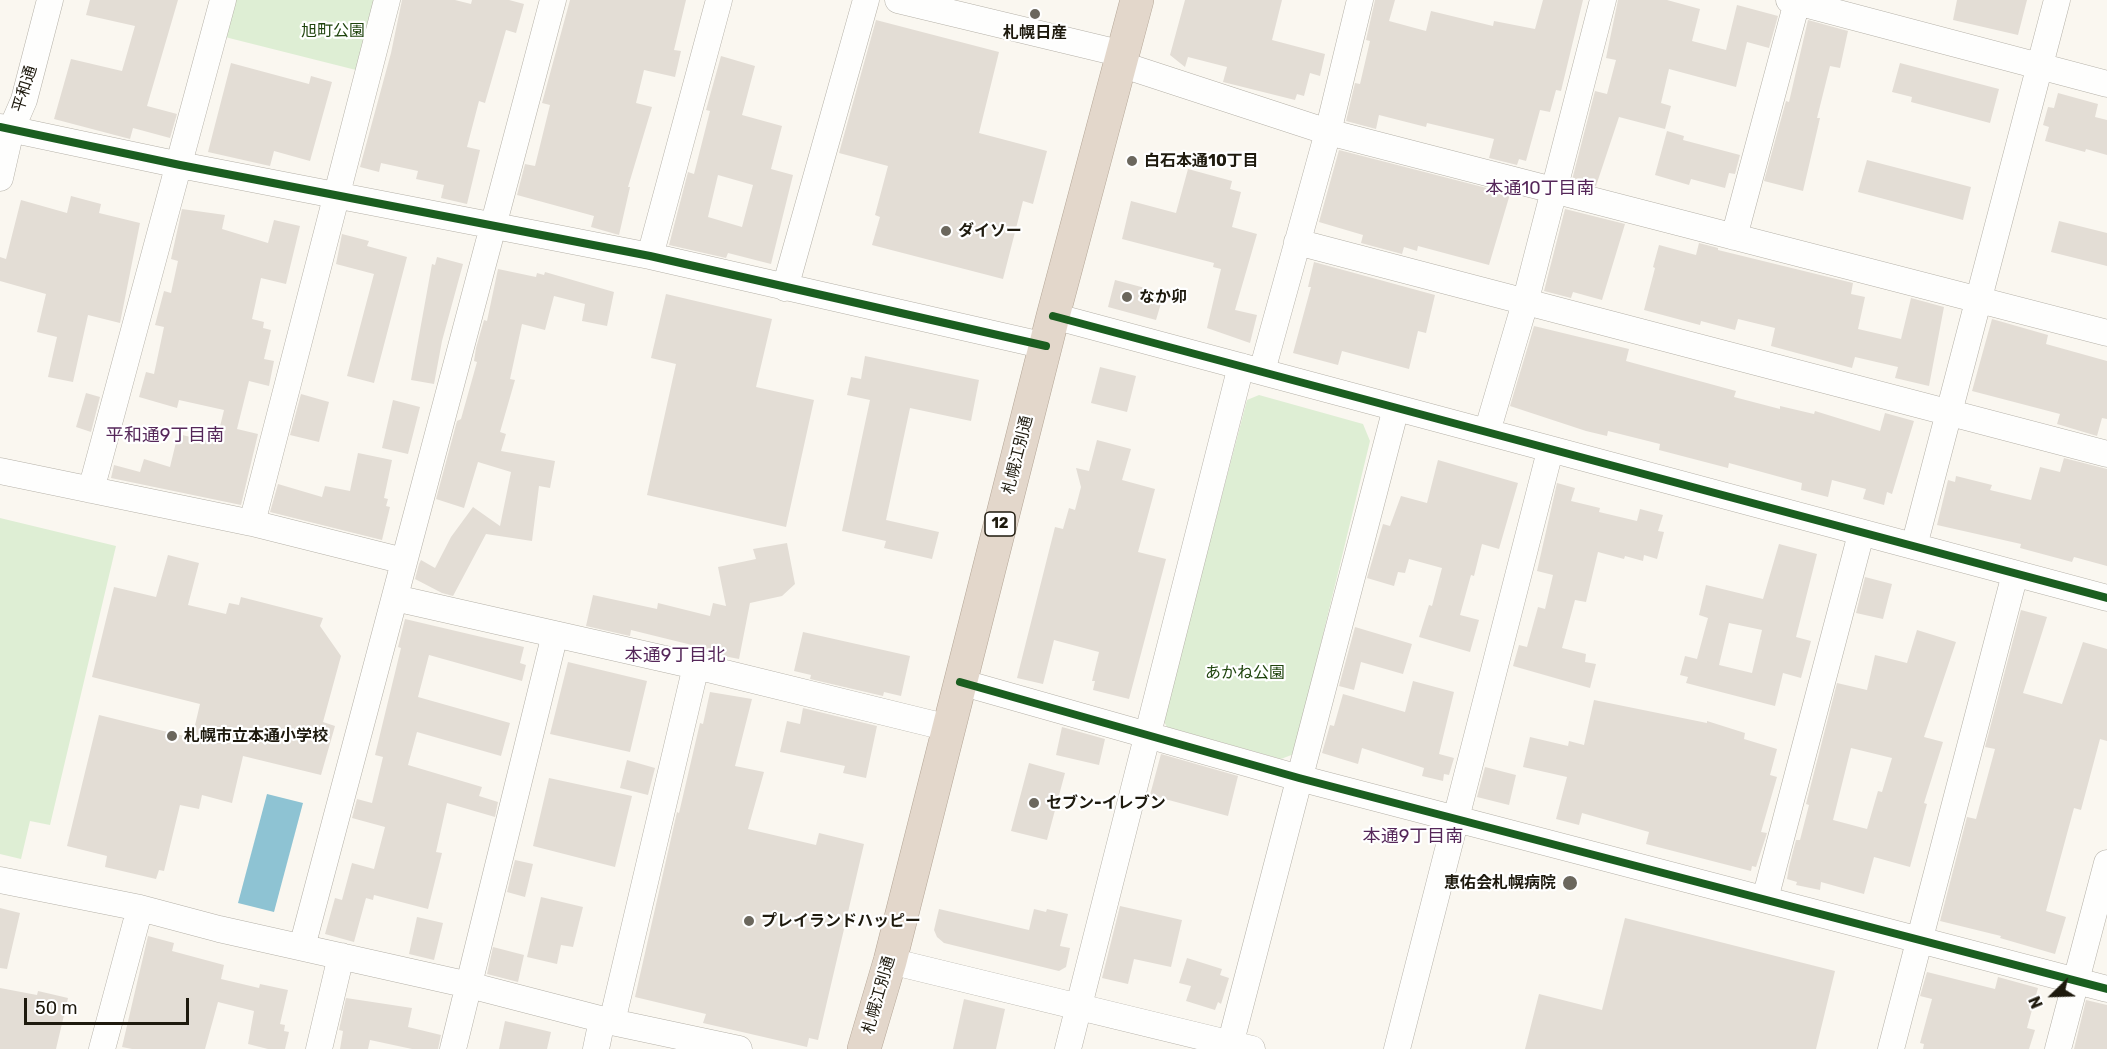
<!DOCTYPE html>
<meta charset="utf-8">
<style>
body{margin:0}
#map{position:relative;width:2107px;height:1049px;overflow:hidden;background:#faf7f0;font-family:Rubik,sans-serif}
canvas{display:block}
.north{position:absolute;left:2023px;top:965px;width:60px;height:60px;-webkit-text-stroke:4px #fff;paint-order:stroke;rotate:247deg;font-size:16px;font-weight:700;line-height:24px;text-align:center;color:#1e1a0e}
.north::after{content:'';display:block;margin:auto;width:21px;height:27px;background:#1e1a0e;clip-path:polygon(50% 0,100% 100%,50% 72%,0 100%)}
.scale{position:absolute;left:24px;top:998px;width:165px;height:27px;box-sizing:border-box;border:3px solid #1e1a0e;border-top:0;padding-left:8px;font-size:18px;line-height:21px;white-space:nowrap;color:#1e1a0e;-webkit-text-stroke:4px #fff;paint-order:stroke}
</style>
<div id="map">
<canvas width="2107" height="1049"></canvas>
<div class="north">N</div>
<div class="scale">50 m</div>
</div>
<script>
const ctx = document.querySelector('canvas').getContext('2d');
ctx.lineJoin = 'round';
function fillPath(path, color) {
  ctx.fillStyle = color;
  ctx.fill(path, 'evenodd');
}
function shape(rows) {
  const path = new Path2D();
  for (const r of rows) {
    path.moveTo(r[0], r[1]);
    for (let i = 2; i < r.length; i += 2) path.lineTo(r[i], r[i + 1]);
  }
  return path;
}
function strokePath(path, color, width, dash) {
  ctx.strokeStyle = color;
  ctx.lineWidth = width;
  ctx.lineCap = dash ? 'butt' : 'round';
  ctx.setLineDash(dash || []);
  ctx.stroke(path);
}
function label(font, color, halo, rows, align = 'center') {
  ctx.font = font + ' Rubik,"Noto Sans JP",sans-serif';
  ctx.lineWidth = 4.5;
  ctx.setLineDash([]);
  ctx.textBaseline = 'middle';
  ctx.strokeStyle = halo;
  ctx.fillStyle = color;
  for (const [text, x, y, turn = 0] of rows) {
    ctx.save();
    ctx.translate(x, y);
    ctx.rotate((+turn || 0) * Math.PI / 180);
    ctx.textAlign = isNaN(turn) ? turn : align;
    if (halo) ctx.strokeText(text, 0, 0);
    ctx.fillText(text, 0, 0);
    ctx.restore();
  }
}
fillPath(shape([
 [236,0,374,0,356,70,225,37],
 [1259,395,1363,424,1370,441,1294,754,1281,759,1167,727,1163,720,1247,400],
 [0,518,116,546,50,825,30,821,21,859,0,854]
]), '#deeed4');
fillPath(shape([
 [267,794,303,803,274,912,238,903]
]), '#8ec3d3');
fillPath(shape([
 [90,0,178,0,147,106,177,114,170,138,133,128,130,139,54,119,71,59,122,71,135,26,86,15],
 [402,0,455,0,471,4,472,0,509,0,524,4,516,33,506,30,485,103,479,101,467,147,480,150,467,204,441,198,444,185,416,179,418,171,381,163,379,172,360,167,391,53],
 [570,0,686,0,674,50,681,51,675,77,644,70,636,103,652,107,628,187,630,187,619,235,591,227,594,216,517,195,525,164,535,166,550,105,542,103],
 [1185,0,1282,0,1272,40,1325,54,1320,76,1310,73,1304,96,1297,94,1295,100,1223,82,1227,67,1188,57,1185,67,1170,55],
 [1375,0,1395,0,1389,21,1426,31,1431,11,1493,26,1494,21,1535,29,1543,0,1583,0,1561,91,1556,90,1550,112,1540,110,1526,161,1519,159,1517,165,1489,158,1494,139,1427,123,1426,127,1379,115,1376,129,1346,121,1355,83,1360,84,1370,41,1366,40],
 [1618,0,1667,0,1700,9,1692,41,1726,50,1737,5,1778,16,1769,48,1747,42,1736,87,1669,69,1661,103,1671,106,1665,129,1619,117,1596,186,1572,180,1595,91,1607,94,1616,60,1606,58],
 [1957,0,2027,0,2018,35,1953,20],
 [876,20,999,52,979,133,1047,151,1033,204,1023,201,1003,279,872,245,880,217,875,215,888,166,839,153],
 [1808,20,1848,31,1840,68,1830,66,1817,118,1820,118,1803,191,1764,181,1786,101,1789,102],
 [721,56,755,66,742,115,782,126,771,169,793,175,771,264,728,253,726,258,669,245,688,172,694,174,710,111,706,110],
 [718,175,753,185,742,227,708,217],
 [231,63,309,84,311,76,332,82,310,161,274,151,270,166,208,152],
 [1900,63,1999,89,1990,123,1911,102,1912,97,1892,92],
 [2058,93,2098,104,2095,117,2107,120,2107,155,2086,149,2085,152,2045,141,2049,127,2043,125,2048,107,2054,108],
 [1667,131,1684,136,1683,140,1740,155,1735,174,1729,173,1725,188,1691,179,1689,185,1655,175],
 [1339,150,1510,194,1489,265,1418,246,1417,251,1404,247,1402,254,1361,243,1363,235,1319,222],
 [1867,160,1971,187,1963,220,1858,192],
 [1188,169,1232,181,1230,189,1241,192,1232,227,1257,234,1235,310,1257,315,1250,343,1207,328,1221,269,1213,267,1214,263,1122,239,1131,201,1176,213],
 [71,196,101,204,99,213,140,223,120,323,88,315,73,382,48,377,57,337,37,332,46,294,0,281,0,257,6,259,21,200,67,213],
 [182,209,225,215,222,229,268,243,274,220,300,226,286,284,261,278,252,319,264,322,263,328,271,330,264,359,274,361,269,386,249,381,237,429,258,434,241,505,111,478,114,465,140,472,144,459,170,467,178,434,216,443,224,410,179,400,177,408,139,397,146,372,154,374,164,327,155,325,164,291,171,293,178,261,171,259],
 [1565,209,1625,224,1602,300,1573,292,1571,298,1544,291],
 [2059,221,2107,233,2107,266,2051,252],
 [342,234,369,241,367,246,407,257,374,383,347,376,374,274,336,264],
 [1699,243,1718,248,1718,250,1853,283,1851,294,1865,297,1858,329,1901,339,1911,298,1944,307,1929,386,1895,378,1898,367,1855,357,1852,368,1771,346,1775,328,1738,319,1735,330,1701,321,1700,325,1644,310,1655,268,1653,267,1659,245,1696,255],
 [437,257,463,264,442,341,434,384,411,380,432,264,435,265],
 [1314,262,1435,295,1426,333,1418,331,1409,369,1342,351,1338,365,1293,353,1311,287,1308,287],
 [498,269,536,277,537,273,544,275,545,272,614,292,607,326,582,321,585,304,554,296,545,330,522,324,510,379,515,380,500,432,506,434,501,451,555,461,550,488,539,486,532,541,486,534,453,596,442,593,415,579,419,564,421,560,435,568,451,537,473,507,500,526,511,472,478,462,464,508,436,499,457,421,461,419,477,362,474,361,476,348,484,320,487,321],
 [1115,280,1164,293,1156,320,1108,307],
 [666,294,772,319,756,387,814,400,786,527,647,495,676,364,651,358],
 [1992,319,2048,335,2046,344,2107,361,2107,419,2102,418,2097,436,2057,424,2060,414,1972,391],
 [1534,326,1629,349,1626,361,1736,391,1734,397,1780,409,1780,406,1814,414,1815,411,1880,431,1885,413,1914,421,1892,494,1887,492,1884,505,1863,499,1866,489,1832,480,1828,497,1801,490,1802,483,1729,463,1728,468,1659,450,1660,444,1608,431,1607,436,1586,431,1510,406],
 [865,356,979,380,971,421,910,408,886,520,939,532,932,559,884,548,886,541,842,531,870,400,847,395,851,377,861,379],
 [1100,367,1136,376,1127,412,1091,403],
 [86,393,100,397,91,432,76,427],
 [301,394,329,402,319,442,290,435],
 [393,400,420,407,408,454,382,448],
 [1097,440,1131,449,1122,480,1155,489,1138,552,1166,559,1129,699,1093,690,1095,681,1092,681,1099,652,1054,640,1043,684,1017,678,1055,527,1063,529,1069,508,1075,510,1081,487,1076,468,1089,471],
 [358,453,392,460,384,498,388,499,386,506,390,507,382,540,270,512,278,484,322,497,325,486,350,491],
 [2064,458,2107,469,2107,566,2074,557,2072,562,2020,548,2021,544,1937,525,1948,480,1955,482,1956,476,1992,485,1990,490,2031,500,2040,467,2060,472],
 [1438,460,1518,483,1499,549,1482,544,1474,576,1471,575,1460,615,1479,620,1470,652,1419,637,1429,605,1432,606,1442,568,1409,559,1405,573,1398,572,1394,586,1367,578,1383,524,1390,526,1401,496,1427,503],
 [1557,483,1575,488,1571,501,1600,508,1599,512,1637,521,1640,509,1663,515,1658,531,1664,532,1657,559,1644,555,1643,561,1625,556,1624,559,1598,552,1586,602,1575,600,1562,648,1586,654,1585,662,1596,664,1590,688,1513,666,1519,645,1527,647,1538,607,1545,609,1553,575,1537,571],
 [787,543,795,584,782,596,750,603,739,659,703,652,704,648,631,630,630,636,586,626,593,595,657,609,658,603,710,616,713,603,726,606,718,567,756,559,753,549],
 [1779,544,1817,554,1796,637,1811,641,1801,678,1783,673,1775,706,1686,683,1688,677,1680,675,1685,656,1697,659,1708,618,1699,615,1706,585,1763,599],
 [1729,623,1762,630,1752,673,1719,665],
 [168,555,199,563,188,605,226,614,229,603,239,605,241,597,323,618,320,626,341,656,323,722,335,726,321,775,243,756,232,803,202,795,199,809,180,805,164,871,159,870,156,879,105,867,107,856,67,846,99,715,192,738,200,704,92,677,114,587,156,597],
 [1865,577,1892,584,1883,619,1856,613],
 [2021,610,2047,617,2023,693,2062,704,2083,642,2107,649,2107,741,2100,739,2081,810,2074,808,2046,911,2066,917,2055,954,2000,938,2001,936,1940,921,1967,817,1976,819,1995,749,1985,747],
 [405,619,524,647,520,663,526,665,522,681,429,655,418,697,510,723,501,756,417,732,408,765,482,787,479,796,498,802,495,817,447,803,436,852,442,853,428,909,374,895,373,900,366,898,354,942,325,934,335,898,342,900,352,863,374,869,385,827,352,818,357,799,372,803,383,757,375,755,401,648,398,647],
 [1355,627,1412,644,1403,674,1361,662,1354,690,1339,686],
 [1917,630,1956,642,1924,737,1943,742,1924,803,1927,804,1910,867,1874,857,1864,894,1821,882,1820,890,1796,885,1797,882,1787,879,1789,867,1796,840,1800,840,1809,805,1806,804,1837,683,1867,690,1875,655,1907,663],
 [1851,748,1892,758,1882,792,1878,791,1867,829,1833,820],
 [803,632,910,656,901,696,884,692,883,696,810,679,811,675,794,671],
 [568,662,647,681,630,752,550,734],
 [1413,681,1454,692,1439,754,1454,758,1449,775,1444,774,1443,781,1422,776,1424,768,1362,748,1358,764,1322,753,1330,725,1334,726,1343,694,1405,712],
 [710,692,752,699,735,766,764,772,748,829,816,845,819,833,864,844,818,1040,809,1038,807,1047,703,1023,706,1014,635,997,677,812,679,813,700,723,703,724],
 [1594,700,1707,723,1707,721,1745,733,1744,739,1777,749,1770,775,1777,777,1761,832,1767,833,1756,867,1752,866,1751,871,1646,844,1649,832,1582,813,1579,825,1556,819,1567,777,1523,767,1530,737,1568,746,1569,741,1584,745],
 [803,708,877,726,866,778,843,773,845,766,780,752,787,721,800,724],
 [1062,727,1105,739,1099,765,1056,755],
 [1161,754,1238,776,1228,816,1150,795],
 [627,760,655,768,648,795,620,788],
 [1029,763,1065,773,1047,840,1011,831],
 [1485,767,1516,775,1509,805,1477,797],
 [549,778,632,796,615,867,533,846],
 [515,860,533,864,525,897,507,892],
 [541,897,583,907,573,947,561,945,557,964,527,957],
 [1120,906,1182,920,1171,967,1134,959,1128,984,1102,978],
 [0,908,20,913,7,969,0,968],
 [939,909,1029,930,1034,909,1046,912,1047,909,1068,914,1060,946,1070,948,1066,967,1059,971,944,943,937,937,934,930],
 [417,917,443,923,434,960,409,954],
 [1625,918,1835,971,1816,1049,1525,1049,1539,994,1602,1010],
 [148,936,174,943,172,951,224,965,221,979,259,988,260,984,288,990,280,1024,285,1025,284,1031,289,1032,285,1049,268,1049,248,1044,254,1011,218,1002,205,1049,132,1049,122,1047],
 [493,947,524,955,518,982,487,974],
 [1187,958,1222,969,1220,975,1229,978,1221,1004,1218,1002,1215,1010,1186,1001,1191,986,1179,983],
 [1927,972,1995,989,1998,977,2038,988,2027,1028,2035,1030,2029,1049,1923,1049,1924,1044,1920,1043,1932,999,1920,996],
 [0,988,37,995,38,991,68,998,56,1049,0,1049],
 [346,998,412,1008,408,1027,441,1035,438,1049,412,1049,370,1040,368,1049,340,1049,343,1031,339,1030],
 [964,999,1005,1009,996,1049,953,1049],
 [2086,1000,2107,1005,2107,1049,2074,1049],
 [505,1021,551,1032,547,1049,499,1049]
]), '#e3ddd5');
const minor = shape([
 [898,0,1123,54],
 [1789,0,2107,84],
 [1120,64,1328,132,2107,333],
 [0,127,180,165,650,256,1046,346],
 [0,178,11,130,24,100,50,0],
 [1734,237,1797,2],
 [1297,242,2107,454],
 [650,256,719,0],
 [785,288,866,0],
 [1053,316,2107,598],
 [1262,371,1328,132,1360,0],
 [1487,432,1525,303,1603,0],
 [0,471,252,523,404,561],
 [91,490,223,0],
 [252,523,387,0],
 [1914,546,2057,0],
 [395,598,696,666,949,728],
 [960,682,1299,778,2107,989],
 [0,880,140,908,219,929,469,985,612,1022,739,1049],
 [1765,899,1861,534],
 [302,947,553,0],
 [890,961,1252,1049],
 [612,1022,696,666],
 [102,1049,140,908],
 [319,1049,341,956],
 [453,1049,555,634],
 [596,1049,602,1020],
 [1068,1049,1241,366],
 [1229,1049,1396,408],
 [1397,1049,1550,451],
 [1891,1049,2015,574],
 [2058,1049,2107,863]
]);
const highway = shape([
 [864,1049,890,961,1053,316,1137,0]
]);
strokePath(minor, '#b5b1a8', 27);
strokePath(highway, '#b4a697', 34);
strokePath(minor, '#fefefd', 26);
strokePath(highway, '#e3d7cb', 33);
strokePath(shape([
 [0,127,180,165,650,256,1046,346],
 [1053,316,2107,598],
 [960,682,1299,778,2107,989]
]), '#1b5e20', 8);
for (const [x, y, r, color] of [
 [1035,14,6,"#6b675d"],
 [1132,161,6,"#6b675d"],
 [946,231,6,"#6b675d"],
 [1127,297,6,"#6b675d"],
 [172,736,6,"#6b675d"],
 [1034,803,6,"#6b675d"],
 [1570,883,8,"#6b675d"],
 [749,921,6,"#6b675d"]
]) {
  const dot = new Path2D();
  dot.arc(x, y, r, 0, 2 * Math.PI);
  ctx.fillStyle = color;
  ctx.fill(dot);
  strokePath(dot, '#fff', 2);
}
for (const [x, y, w] of [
 [1000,524,30]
]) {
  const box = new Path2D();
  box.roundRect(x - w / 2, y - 12, w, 24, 4.5);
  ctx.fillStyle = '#fff';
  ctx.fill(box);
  strokePath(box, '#1e1a0e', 1.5);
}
label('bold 15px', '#1e1a0e', null, [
 ["12",1000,524]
]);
label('16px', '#1f440d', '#fff', [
 ["旭町公園",333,31],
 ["あかね公園",1245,673]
]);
label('bold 16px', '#1e1a0e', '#fff', [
 ["札幌日産",1035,33,"center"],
 ["白石本通10丁目",1144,161],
 ["ダイソー",958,231],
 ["なか卯",1139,297],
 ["札幌市立本通小学校",184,736],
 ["セブン-イレブン",1046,803],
 ["恵佑会札幌病院",1556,883,"right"],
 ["プレイランドハッピー",761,921]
], 'left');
label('16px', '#1e1a0e', '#fff', [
 ["平和通",25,89,-73],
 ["札幌江別通",1018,455,-76],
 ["札幌江別通",879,995,-74]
]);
label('18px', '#552759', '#fff', [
 ["本通10丁目南",1540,189],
 ["平和通9丁目南",165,436],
 ["本通9丁目北",675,656],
 ["本通9丁目南",1413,837]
]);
</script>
